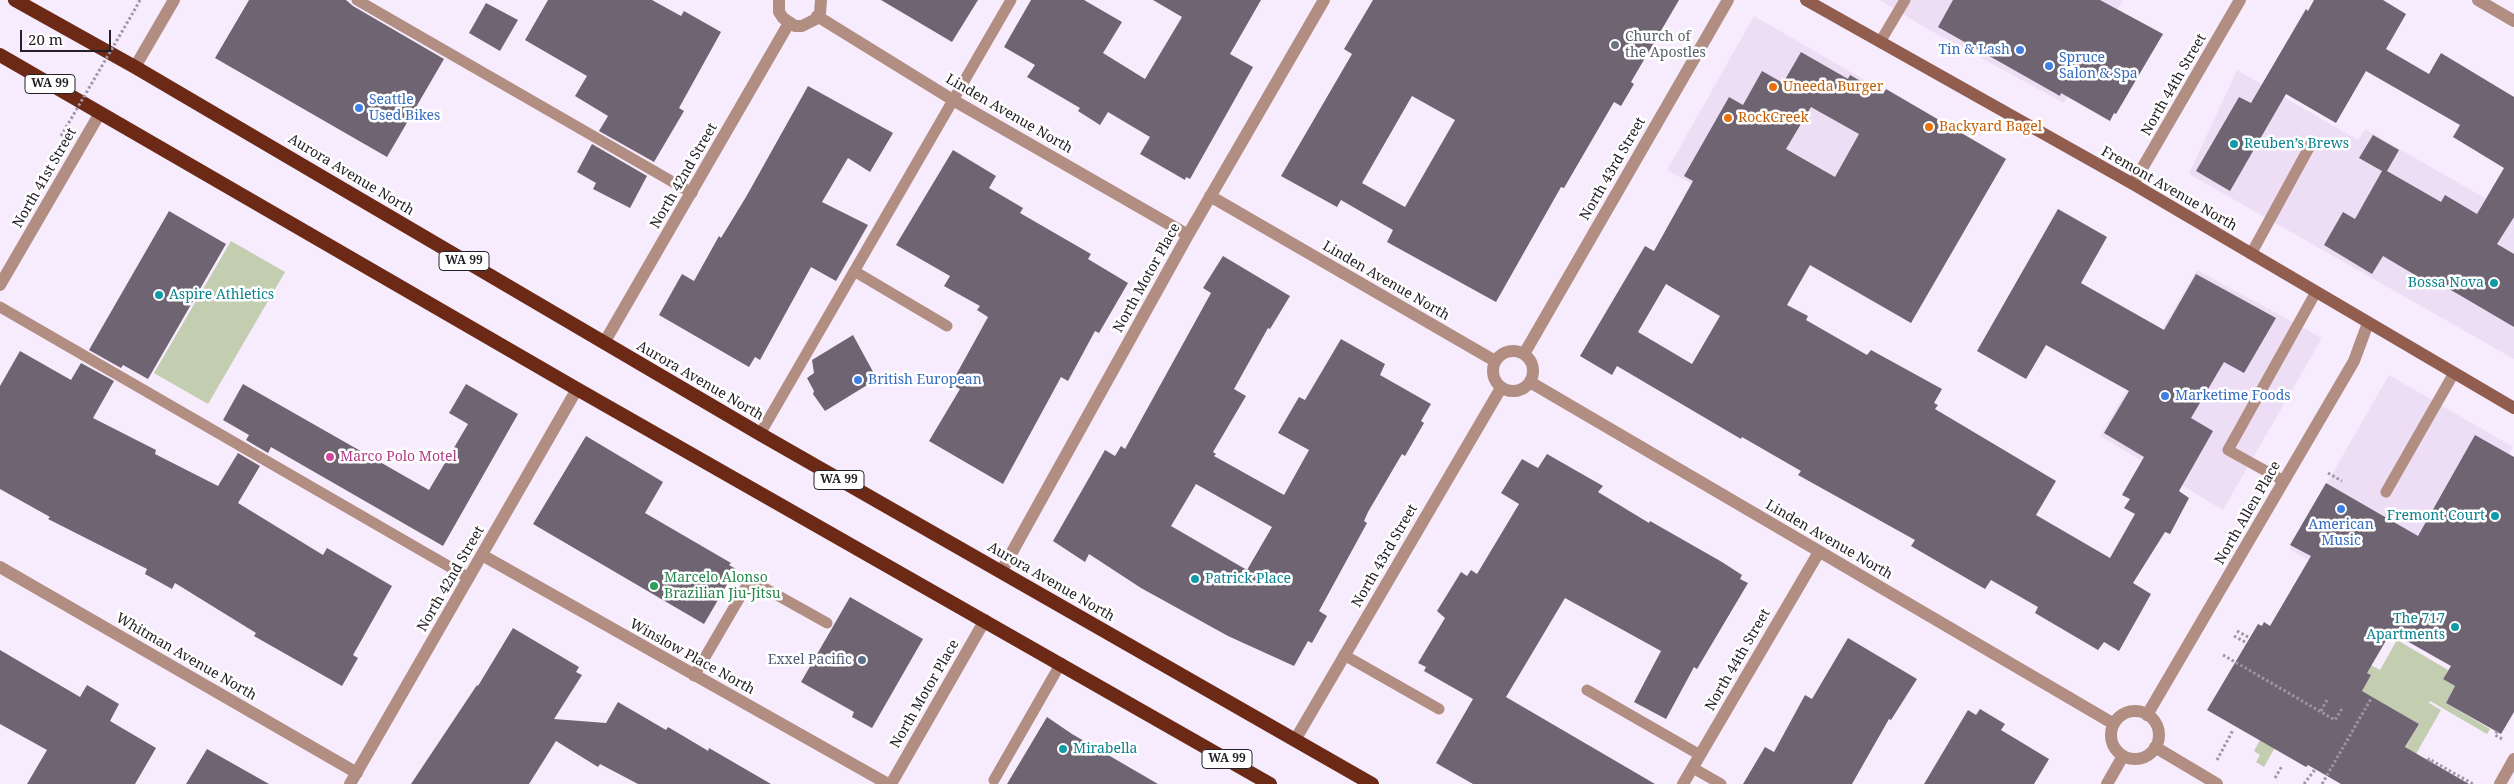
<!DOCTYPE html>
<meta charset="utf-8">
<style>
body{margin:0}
#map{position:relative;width:2514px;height:784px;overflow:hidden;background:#f7ecfd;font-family:"Noto Serif",serif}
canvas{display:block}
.scale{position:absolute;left:20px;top:30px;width:91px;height:22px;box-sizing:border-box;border:2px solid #242026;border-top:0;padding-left:6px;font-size:15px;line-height:18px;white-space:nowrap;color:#242026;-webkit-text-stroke:4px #fff;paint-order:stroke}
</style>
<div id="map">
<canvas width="2514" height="784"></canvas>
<div class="scale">20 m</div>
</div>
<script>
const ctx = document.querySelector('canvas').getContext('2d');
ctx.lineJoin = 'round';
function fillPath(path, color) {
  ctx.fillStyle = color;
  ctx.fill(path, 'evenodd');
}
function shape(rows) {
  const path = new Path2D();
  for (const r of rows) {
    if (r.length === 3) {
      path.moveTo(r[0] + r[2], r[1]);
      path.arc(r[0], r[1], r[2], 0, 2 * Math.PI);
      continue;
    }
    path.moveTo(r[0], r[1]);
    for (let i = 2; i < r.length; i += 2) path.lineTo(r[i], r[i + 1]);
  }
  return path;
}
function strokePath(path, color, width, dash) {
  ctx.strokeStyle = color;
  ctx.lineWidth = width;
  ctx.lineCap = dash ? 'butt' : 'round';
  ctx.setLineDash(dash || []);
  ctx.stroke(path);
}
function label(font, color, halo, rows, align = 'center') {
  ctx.font = font + ' "Noto Serif",serif';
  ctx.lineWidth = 5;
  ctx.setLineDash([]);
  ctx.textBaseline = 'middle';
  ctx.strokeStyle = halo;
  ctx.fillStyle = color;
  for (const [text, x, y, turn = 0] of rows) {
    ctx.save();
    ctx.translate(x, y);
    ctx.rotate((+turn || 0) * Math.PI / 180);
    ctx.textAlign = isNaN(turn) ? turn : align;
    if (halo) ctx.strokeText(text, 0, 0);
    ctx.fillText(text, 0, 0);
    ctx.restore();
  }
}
fillPath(shape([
 [1880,0,2123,0,2064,103,1924,27],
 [1754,16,1887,93,1799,245,1667,170],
 [2237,70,2358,140,2365,129,2514,215,2514,359,2189,174],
 [2197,270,2322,338,2223,510,2100,436],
 [2389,375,2513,447,2412,621,2289,549]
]), '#eedef5');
fillPath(shape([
 [231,241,285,272,208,404,154,373],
 [2397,640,2448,670,2443,679,2455,686,2446,703,2490,729,2487,734,2430,701,2429,703,2441,710,2399,784,2395,784,2401,774,2393,769,2419,724,2369,695,2323,774,2319,770,2338,738,2336,736,2338,731,2313,717,2303,735,2299,733,2298,735,2286,728,2264,767,2256,762,2260,755,2254,751,2260,740,2267,744,2286,711,2249,689,2256,677,2346,729,2355,714,2350,711,2371,675,2342,658,2346,651,2380,670]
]), '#c3cdaf');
fillPath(shape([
 [249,0,346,0,353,6,444,59,387,157,215,58],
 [548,0,652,0,681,16,684,11,721,32,679,108,684,111,654,162,599,131,608,116,575,96,587,76,525,40],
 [881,0,978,0,952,42],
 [1031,0,1084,0,1122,22,1103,53,1145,79,1182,17,1153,0,1261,0,1230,54,1253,67,1190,179,1186,177,1185,180,1140,154,1150,137,1108,112,1100,125,1078,111,1080,108,1027,77,1035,65,1004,47],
 [1373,0,1679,0,1631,82,1634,84,1621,106,1614,102,1564,188,1561,187,1496,302,1387,242,1393,230,1341,200,1337,207,1281,176,1352,54,1344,49],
 [1412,96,1455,120,1405,207,1362,183],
 [1953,0,2100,0,2163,34,2116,114,2114,113,2110,121,2061,93,2060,96,1938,27],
 [2314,0,2383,0,2406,14,2386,49,2429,74,2441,53,2514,97,2514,217,2497,244,2514,254,2514,327,2439,283,2437,288,2383,256,2372,274,2324,245,2343,212,2355,219,2382,171,2359,158,2373,135,2399,150,2387,171,2441,202,2445,195,2477,214,2504,168,2453,137,2460,125,2366,71,2336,123,2286,94,2230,191,2196,171,2239,97,2251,103,2306,9,2308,11],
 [486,3,518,20,500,51,469,33],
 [1801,52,1848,79,1850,75,1883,94,1886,89,2006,159,1911,323,1810,265,1787,305,1808,316,1806,320,1867,355,1871,350,1942,389,1934,403,1938,405,1935,409,2056,481,2036,515,2110,558,2135,514,2124,508,2130,499,2122,495,2144,457,2104,433,2129,391,2046,345,2026,379,1977,351,2058,209,2107,237,2081,283,2164,330,2196,274,2276,318,2244,373,2224,362,2191,418,2213,431,2179,491,2189,498,2170,534,2165,532,2133,583,2151,594,2119,651,2104,642,2098,650,2035,613,2038,607,1991,580,1985,589,1911,546,1915,540,1798,475,1801,471,1742,437,1741,439,1617,366,1612,375,1580,356,1645,246,1654,251,1693,181,1684,176,1729,97,1743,105,1762,71,1783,83],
 [1811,107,1859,134,1835,177,1786,149],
 [1666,284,1720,316,1692,364,1638,332],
 [808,86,893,133,870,172,848,158,822,202,868,225,836,281,811,267,760,360,755,357,749,367,659,315,682,274,694,281,719,236,721,238,746,197],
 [592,144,647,176,630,208,593,189,596,183,577,172],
 [953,150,996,176,989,188,1023,208,1020,213,1091,254,1088,259,1128,283,1099,333,1095,331,1068,381,1061,377,1003,484,929,441,960,389,951,384,988,317,977,310,980,306,944,286,950,276,896,245],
 [169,211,226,244,148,379,123,365,121,368,89,350],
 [1223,256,1290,296,1270,329,1268,328,1234,389,1246,396,1213,452,1216,454,1214,456,1284,495,1309,450,1278,433,1299,397,1305,400,1341,339,1385,364,1380,375,1431,404,1421,421,1424,423,1405,456,1402,454,1368,512,1364,521,1367,523,1319,611,1327,616,1312,643,1308,641,1294,666,1228,636,1141,588,1089,554,1085,562,1053,541,1105,450,1115,456,1121,446,1125,449,1211,293,1203,288],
 [1196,484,1272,527,1247,570,1171,526],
 [853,335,877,379,825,411,813,394,814,391,807,378,814,373,812,360],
 [20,351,71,380,81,363,114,381,93,418,156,450,155,454,218,486,238,453,260,466,238,503,323,555,327,548,392,586,353,655,358,658,342,686,254,636,256,633,175,583,172,589,145,574,147,569,48,519,50,517,0,489,0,386],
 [243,384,429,490,468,424,449,413,466,384,518,414,443,546,271,447,268,453,246,440,249,435,223,420],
 [2475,435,2514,457,2514,712,2501,734,2446,703,2455,686,2443,679,2451,666,2391,632,2367,673,2371,675,2362,691,2419,724,2405,747,2469,784,2341,784,2308,765,2306,767,2207,710,2258,624,2262,626,2264,622,2270,626,2311,556,2290,545,2326,483,2418,536],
 [586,436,663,482,645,513,731,563,729,565,736,569,704,624,533,524],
 [1547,454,1603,486,1598,492,1649,523,1650,521,1722,562,1742,575,1740,579,1748,583,1697,669,1694,667,1666,719,1634,702,1661,651,1565,598,1506,697,1655,784,1473,784,1436,763,1473,699,1424,671,1426,667,1418,663,1445,618,1437,611,1461,572,1467,576,1471,570,1477,574,1519,504,1501,493,1522,459,1538,468],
 [850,597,923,639,872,728,852,717,854,712,801,682],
 [513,628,579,667,576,672,582,675,554,719,606,723,618,702,666,730,668,727,705,749,708,751,709,748,771,784,638,784,600,764,598,767,556,741,529,784,411,784,477,685,478,686],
 [1848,638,1917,679,1891,720,1889,719,1852,784,1743,784,1765,747,1774,752,1805,695,1812,699],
 [0,650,80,697,87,685,119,704,110,721,156,748,135,784,27,784,47,750,0,724],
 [1980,709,2005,724,2001,730,2049,759,2034,784,1924,784,1968,710,1976,715],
 [1047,717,1072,734,1158,784,1007,784],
 [207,749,269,784,186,784]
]), '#6f6472');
strokePath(shape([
 [134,11,140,0],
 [2206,400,2236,392],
 [2328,473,2342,481],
 [2237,631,2250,638],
 [2234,636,2247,643],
 [2223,655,2335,720,2343,707],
 [2321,711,2328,698],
 [2497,731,2495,735,2504,740],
 [2217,760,2233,730],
 [2428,761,2429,759,2473,784],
 [2275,778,2282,766],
 [2304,784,2316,768],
 [2322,784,2372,697]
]), '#9e96a2', 3, [2.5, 2.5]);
strokePath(shape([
 [357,0,692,193],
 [1880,42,1905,0],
 [2251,254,2311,144],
 [854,271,947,326],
 [0,307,469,578],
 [760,434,1011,0],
 [2284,481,2228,450,2316,292],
 [2386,492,2454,373],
 [1344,655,1439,709],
 [694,676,750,580,827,623],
 [1587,690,1700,755],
 [1693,768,1721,784],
 [994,780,1061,663]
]), '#b28d82', 11);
strokePath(shape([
 [779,0,779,12,783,18,795,26,802,26,816,19,820,13,821,0],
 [2478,0,2514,21],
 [817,16,953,100,1188,235],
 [135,67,174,0],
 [2133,184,2240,0],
 [1210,196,1495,361],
 [0,285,100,113],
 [604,343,789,23],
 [1513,371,20],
 [1524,354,1728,0],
 [1530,382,2114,724],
 [482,555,888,784],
 [0,567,357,773],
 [1001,572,1188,235,1324,0],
 [2135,735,24],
 [2147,715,2354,361,2368,323],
 [1295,740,1501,388],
 [2155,747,2217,784],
 [350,784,577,389],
 [891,784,985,620],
 [1683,784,1819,552],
 [2107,784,2123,756],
 [2500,784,2514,759]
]), '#b28d82', 12);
strokePath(shape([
 [1806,0,2133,184,2514,408]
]), '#915d4e', 12);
strokePath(shape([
 [15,0,135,67,760,434,1372,784],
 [0,55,577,389,1270,784]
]), '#6c2a16', 14);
strokePath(shape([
 [61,136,134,11]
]), '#9e96a2', 3, [2.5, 2.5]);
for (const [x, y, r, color] of [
 [1615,45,5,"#6b7280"],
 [2020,50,5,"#3f7fe0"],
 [2049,66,5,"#3f7fe0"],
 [1773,87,5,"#e8710a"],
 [359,108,5,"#3f7fe0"],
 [1728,118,5,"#e8710a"],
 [1929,127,5,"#e8710a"],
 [2234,144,5,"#0f9aa8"],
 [2494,283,5,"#0f9aa8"],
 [159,295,5,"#0f9aa8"],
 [858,380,5,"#3f7fe0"],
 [2165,396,5,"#3f7fe0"],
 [330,457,5,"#d1479c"],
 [2341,509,5,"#3f7fe0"],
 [2495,516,5,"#0f9aa8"],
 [1195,579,5,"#0f9aa8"],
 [654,586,5,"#2e9e5b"],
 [2455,627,5,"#0f9aa8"],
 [862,660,5,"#5c6f8a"],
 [1063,749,5,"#0f9aa8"]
]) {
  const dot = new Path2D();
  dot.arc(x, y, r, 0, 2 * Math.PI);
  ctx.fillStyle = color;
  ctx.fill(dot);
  strokePath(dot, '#fff', 2);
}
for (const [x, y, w] of [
 [50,84,50],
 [464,261,50],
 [839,480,50],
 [1227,759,50]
]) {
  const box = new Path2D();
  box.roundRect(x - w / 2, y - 9.5, w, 19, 4);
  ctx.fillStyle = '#fff';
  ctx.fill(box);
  strokePath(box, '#242026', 1);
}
label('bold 12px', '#242026', null, [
 ["WA 99",50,84],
 ["WA 99",464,261],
 ["WA 99",839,480],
 ["WA 99",1227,759]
]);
label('14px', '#5b616d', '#fff', [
 ["Church of",1625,37],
 ["the Apostles",1625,53]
], 'left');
label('14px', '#366cbe', '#fff', [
 ["Tin & Lash",2010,50,"right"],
 ["Spruce",2059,58],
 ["Salon & Spa",2059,74],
 ["Seattle",369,100],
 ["Used Bikes",369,116],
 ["British European",868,380],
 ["Marketime Foods",2175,396],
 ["American",2341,525,"center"],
 ["Music",2341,541,"center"]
], 'left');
label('14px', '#242026', '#fff', [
 ["North 44th Street",2174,85,-60],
 ["Linden Avenue North",1009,114,30],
 ["North 43rd Street",1613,169,-60],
 ["Aurora Avenue North",351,175,31],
 ["North 42nd Street",684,176,-60],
 ["North 41st Street",45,178,-60],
 ["Fremont Avenue North",2169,189,30],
 ["North Motor Place",1147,278,-61],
 ["Linden Avenue North",1386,281,30],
 ["Aurora Avenue North",700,381,30],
 ["North Allen Place",2248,513,-60],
 ["Linden Avenue North",1829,540,30],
 ["North 43rd Street",1385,556,-60],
 ["North 42nd Street",451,579,-60],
 ["Aurora Avenue North",1051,582,30],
 ["Whitman Avenue North",186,657,30],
 ["Winslow Place North",692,657,29],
 ["North 44th Street",1738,660,-60],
 ["North Motor Place",925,694,-60]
]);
label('14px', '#c56008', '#fff', [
 ["Uneeda Burger",1783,87],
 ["RockCreek",1738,118],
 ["Backyard Bagel",1939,127]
], 'left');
label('14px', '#0d838f', '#fff', [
 ["Reuben’s Brews",2244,144],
 ["Bossa Nova",2484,283,"right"],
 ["Aspire Athletics",169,295],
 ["Fremont Court",2485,516,"right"],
 ["Patrick Place",1205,579],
 ["The 717",2445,619,"right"],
 ["Apartments",2445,635,"right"],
 ["Mirabella",1073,749]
], 'left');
label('14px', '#b23c85', '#fff', [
 ["Marco Polo Motel",340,457]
], 'left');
label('14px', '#27864d', '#fff', [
 ["Marcelo Alonso",664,578],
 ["Brazilian Jiu-Jitsu",664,594]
], 'left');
label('14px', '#4e5e75', '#fff', [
 ["Exxel Pacific",852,660]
], 'right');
</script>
